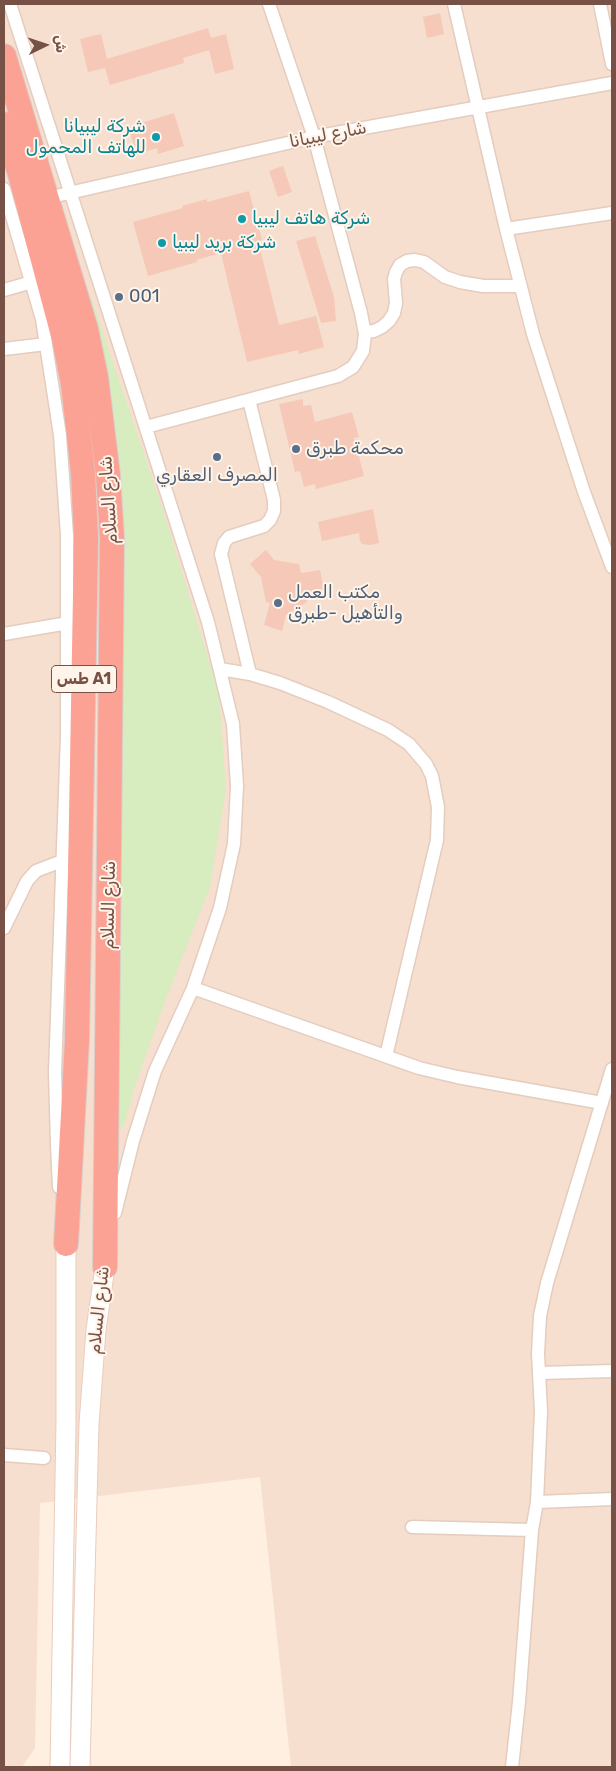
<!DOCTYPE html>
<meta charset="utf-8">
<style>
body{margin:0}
#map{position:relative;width:616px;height:1771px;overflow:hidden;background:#feefe1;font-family:Rubik,"Noto Sans Arabic",sans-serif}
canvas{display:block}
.frame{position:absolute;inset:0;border:5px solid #775146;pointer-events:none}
.north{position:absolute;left:20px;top:20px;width:50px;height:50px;-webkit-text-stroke:4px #fff4e9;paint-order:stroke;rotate:86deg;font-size:14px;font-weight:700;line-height:20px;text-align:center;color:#775146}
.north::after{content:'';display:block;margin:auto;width:18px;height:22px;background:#775146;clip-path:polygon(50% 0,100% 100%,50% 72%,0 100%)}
</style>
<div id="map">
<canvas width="616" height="1771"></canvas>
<div class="frame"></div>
<div class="north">ش</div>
</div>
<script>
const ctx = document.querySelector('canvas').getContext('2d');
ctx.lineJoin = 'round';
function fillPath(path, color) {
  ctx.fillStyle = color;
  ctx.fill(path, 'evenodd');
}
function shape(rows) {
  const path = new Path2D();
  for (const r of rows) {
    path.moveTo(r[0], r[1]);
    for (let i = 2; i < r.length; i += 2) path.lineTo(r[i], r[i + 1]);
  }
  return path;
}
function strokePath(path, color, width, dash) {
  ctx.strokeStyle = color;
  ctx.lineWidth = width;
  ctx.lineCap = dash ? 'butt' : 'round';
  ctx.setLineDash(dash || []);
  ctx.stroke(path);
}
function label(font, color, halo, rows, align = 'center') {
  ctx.font = font + ' Rubik,"Noto Sans Arabic",sans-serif';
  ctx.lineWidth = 4;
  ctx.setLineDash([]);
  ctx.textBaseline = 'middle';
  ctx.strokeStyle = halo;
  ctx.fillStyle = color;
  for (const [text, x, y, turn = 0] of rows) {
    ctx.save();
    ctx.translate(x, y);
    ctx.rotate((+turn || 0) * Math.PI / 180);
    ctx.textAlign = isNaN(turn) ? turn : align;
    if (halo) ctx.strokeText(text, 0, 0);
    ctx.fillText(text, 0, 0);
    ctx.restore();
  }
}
fillPath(shape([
 [4,4,612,4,612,1767,291,1767,260,1477,40,1503,35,1748,22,1767,4,1767]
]), '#f6dfcf');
fillPath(shape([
 [89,291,164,513,219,694,226,789,210,887,166,999,137,1080,123,1128,109,1123,118,762,122,487]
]), '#d7ecbf');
fillPath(shape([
 [440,13,444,34,427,38,423,17],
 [208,28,211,38,226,34,234,69,215,74,209,50,183,58,184,63,110,85,105,68,88,72,80,39,101,34,107,59],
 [174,113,184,146,158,154,157,148,137,154,128,127],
 [283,166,292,192,278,197,269,171],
 [249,191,262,240,258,241,279,325,316,316,324,347,299,354,298,350,247,362,221,253,196,260,197,262,148,276,133,222,183,208,182,206,207,199,207,202],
 [315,236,334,297,336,321,321,323,296,241],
 [303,399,303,406,311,405,315,422,352,412,359,437,354,438,364,476,316,489,315,484,304,487,300,471,295,472,279,404],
 [373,509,379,543,370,545,362,544,360,541,359,533,322,541,318,522],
 [266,550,274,560,299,564,301,573,320,570,324,589,305,593,307,602,286,615,282,631,264,625,270,603,266,602,261,577,250,564]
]), '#f5c8b7');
const street = shape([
 [10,4,208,622,233,724,237,786,234,844,220,908,193,988,155,1071,133,1141,115,1213],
 [454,4,506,229,533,334,584,492,612,567],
 [600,4,612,64],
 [4,189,42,319,60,435,67,535,67,735,55,1072,57,1145,59,1187],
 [47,198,314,137,612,83],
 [506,229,612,213],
 [4,290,32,282],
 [365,332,374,331,382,327,389,321,394,313,396,303,394,279,396,272,400,265,407,261,415,260,424,262,445,277,460,282,483,286,520,286],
 [4,349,46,344],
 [249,400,274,500,274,511,270,520,264,526,229,537,224,543,221,554,250,674],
 [146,427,338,376,353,367,363,351,365,334,361,313,314,137,269,4],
 [4,634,68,623],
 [220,669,250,674,280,683,328,702,388,730,409,744,426,764,432,776,438,807,437,840,386,1056],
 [4,928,27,881,36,871,62,861],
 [193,988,419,1068,457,1077,602,1103],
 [540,1373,612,1371],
 [4,1455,44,1458],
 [537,1502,612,1499],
 [412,1527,532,1530],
 [512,1767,519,1702,532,1530,537,1502,541,1411,538,1354,540,1316,547,1283,612,1069]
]);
const secondary = shape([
 [60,1767,66,1422,66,1244],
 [80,1767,89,1424,96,1330,105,1267]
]);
const highway = shape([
 [4,56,86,329,96,377,108,475,112,538,105,1267],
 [4,124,20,174,64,339,73,384,83,473,86,539,77,1040,66,1244]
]);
strokePath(street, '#e4ccbf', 15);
strokePath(secondary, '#eaccbc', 21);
strokePath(highway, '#d9cecb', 26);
strokePath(street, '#fff', 12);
strokePath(secondary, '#fff', 19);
strokePath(highway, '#fca294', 24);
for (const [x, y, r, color] of [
 [156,137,5,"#0f9aa8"],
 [242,219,5,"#0f9aa8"],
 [162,243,5,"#0f9aa8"],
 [119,297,5,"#5c6f8a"],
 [296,449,5,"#5c6f8a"],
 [217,457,5,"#5c6f8a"],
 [278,603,5,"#5c6f8a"]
]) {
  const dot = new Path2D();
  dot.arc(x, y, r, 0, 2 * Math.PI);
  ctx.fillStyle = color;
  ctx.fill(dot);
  strokePath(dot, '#fff4e9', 2);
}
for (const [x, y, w] of [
 [84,679,65]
]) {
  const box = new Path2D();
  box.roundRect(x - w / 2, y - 13.5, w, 27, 4);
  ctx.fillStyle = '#fff4e9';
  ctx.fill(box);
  strokePath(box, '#775146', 1);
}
label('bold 16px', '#775146', null, [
 ["طس A1",84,679]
]);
label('18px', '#0d838f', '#fff4e9', [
 ["شركة ليبيانا",146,127,"right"],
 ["للهاتف المحمول",146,148,"right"],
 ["شركة هاتف ليبيا",252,219],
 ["شركة بريد ليبيا",172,243]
], 'left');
label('18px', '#775146', '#fff4e9', [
 ["شارع ليبيانا",328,135,-11],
 ["شارع السلام",109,500,-94],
 ["شارع السلام",109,905,-89],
 ["شارع السلام",99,1310,-84]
]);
label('18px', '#4e5e75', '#fff4e9', [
 ["001",129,297],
 ["محكمة طبرق",306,449],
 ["المصرف العقاري",217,476,"center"],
 ["مكتب العمل",288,593],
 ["والتأهيل -طبرق",288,614]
], 'left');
</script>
